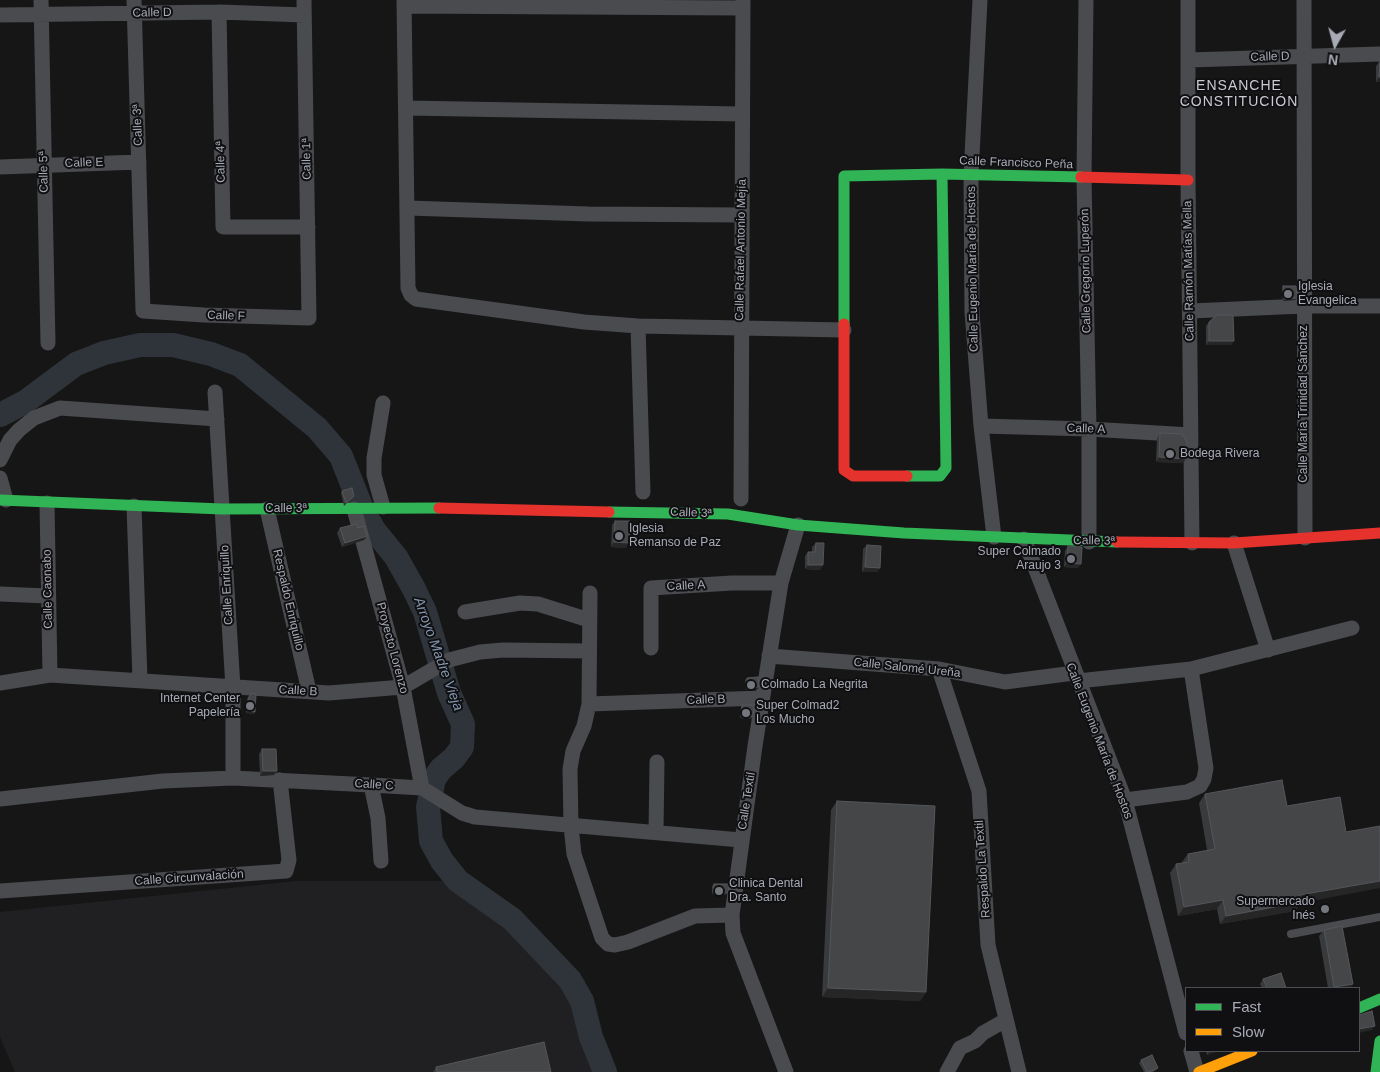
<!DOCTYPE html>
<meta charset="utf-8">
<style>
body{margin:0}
#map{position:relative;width:1380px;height:1072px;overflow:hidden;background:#161616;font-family:Arial,sans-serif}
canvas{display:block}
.legend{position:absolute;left:1185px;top:987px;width:175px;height:65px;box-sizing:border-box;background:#101012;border:1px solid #4d4e54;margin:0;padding:6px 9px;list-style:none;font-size:15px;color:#a8abb6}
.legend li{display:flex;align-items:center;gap:10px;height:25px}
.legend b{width:25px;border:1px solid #4d4e54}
.north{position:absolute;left:1310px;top:20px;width:50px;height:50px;-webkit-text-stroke:4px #101012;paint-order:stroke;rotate:187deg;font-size:14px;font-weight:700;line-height:20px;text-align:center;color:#a8abb6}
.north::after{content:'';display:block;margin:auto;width:18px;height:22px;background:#a8abb6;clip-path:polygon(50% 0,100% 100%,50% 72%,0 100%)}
</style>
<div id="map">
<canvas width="1380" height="1072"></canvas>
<ul class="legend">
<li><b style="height:6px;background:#30b455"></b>Fast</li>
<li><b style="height:6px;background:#ff9f0a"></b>Slow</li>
</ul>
<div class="north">N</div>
</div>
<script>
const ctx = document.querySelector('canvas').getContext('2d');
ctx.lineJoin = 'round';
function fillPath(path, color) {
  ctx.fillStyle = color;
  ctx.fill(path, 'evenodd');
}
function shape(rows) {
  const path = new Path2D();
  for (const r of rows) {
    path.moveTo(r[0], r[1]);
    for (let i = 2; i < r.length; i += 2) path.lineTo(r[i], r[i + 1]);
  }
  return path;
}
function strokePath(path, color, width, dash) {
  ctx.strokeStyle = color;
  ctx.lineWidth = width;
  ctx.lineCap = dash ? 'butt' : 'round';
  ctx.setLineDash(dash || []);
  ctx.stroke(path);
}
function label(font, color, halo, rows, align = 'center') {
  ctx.font = font + ' Arial,sans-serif';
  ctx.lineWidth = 4;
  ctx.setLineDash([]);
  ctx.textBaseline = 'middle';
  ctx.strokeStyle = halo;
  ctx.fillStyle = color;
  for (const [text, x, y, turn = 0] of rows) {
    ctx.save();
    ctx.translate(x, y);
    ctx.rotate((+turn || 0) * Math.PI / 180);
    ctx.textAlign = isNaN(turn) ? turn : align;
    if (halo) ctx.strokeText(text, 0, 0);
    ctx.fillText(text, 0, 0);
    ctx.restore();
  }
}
fillPath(shape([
 [297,881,458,881,512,919,570,980,582,1001,591,1037,605,1072,15,1072,0,1037,0,912]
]), '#202022');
strokePath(shape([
 [0,415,25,402,76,364,104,353,140,345,173,345,211,354,240,365,317,428,341,456,362,509,374,530,396,557,414,589,425,612,449,693,463,724,462,747,454,758,441,769,434,779,428,807,431,841,442,861,458,881,512,919,570,980,582,1001,591,1037,605,1072]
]), '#2e343a', 24);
strokePath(shape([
 [1291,934,1380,917]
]), '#4a4b4f', 8);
strokePath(shape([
 [41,0,48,343],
 [134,0,143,311,204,315,309,318,304,0],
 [404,0,408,288,411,295,416,299,584,322,638,326,844,330],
 [980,0,971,175,972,312,981,426,994,537],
 [1086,0,1084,178,1089,429,1089,542],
 [1188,0,1188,180,1192,543],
 [1304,0,1305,538],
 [405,6,742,8],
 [219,12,223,227,308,227],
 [0,15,219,12,304,15],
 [1189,60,1380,54],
 [407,108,741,114],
 [0,167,139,162],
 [408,208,588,214,742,215],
 [1191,311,1303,306,1380,306],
 [638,326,643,492],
 [215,392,233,688,233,778],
 [981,426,1089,429,1191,435],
 [0,460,10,440,19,430,34,418,60,408,217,419],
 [0,478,6,500],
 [741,499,743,0],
 [47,503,50,675],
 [134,506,140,680],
 [383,507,374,475,374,458,383,403],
 [267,509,309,691],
 [354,509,403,687,422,788],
 [1024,539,1125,800,1186,1033],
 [1234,543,1268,650],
 [590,593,589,704,584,726,573,751,570,769,571,826,574,854,602,938,608,944,615,945,628,942,695,916,732,915],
 [0,594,47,596],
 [465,612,520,603,538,604,589,620],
 [651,648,651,588,732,583,781,583],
 [769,656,939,669,1005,682,1074,673],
 [939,669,979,791,988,945,1019,1072],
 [1078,681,1191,669,1352,628],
 [0,683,50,675,329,693,403,687,449,660,480,652,503,650,589,651],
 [589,704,762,698],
 [371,785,378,818,381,861],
 [0,799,163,781,233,778,371,785,422,788,462,813,475,817,741,840],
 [1125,800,1187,792,1200,786,1204,779,1206,768,1191,669],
 [656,832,657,762],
 [0,891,286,871,289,860,280,780],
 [1191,1051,1197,1072],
 [786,1072,733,933,732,915,755,746,781,583,798,525],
 [947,1072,960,1048,975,1041,983,1033,1006,1020]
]), '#4a4b4f', 15);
strokePath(shape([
 [844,324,844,176,942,174,1081,177],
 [907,476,940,476,946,468,942,174],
 [0,500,222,509,439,508],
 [609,512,728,514,798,525,904,533,1117,542],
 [1359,1008,1380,999],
 [1376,1072,1380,1041]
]), '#30b455', 11);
strokePath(shape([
 [1199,1072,1252,1051]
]), '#ff9f0a', 11);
strokePath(shape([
 [1081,177,1188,180],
 [844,324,844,470,853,476,907,476],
 [439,508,609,512],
 [1117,542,1234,543,1380,533]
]), '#e5322d', 11);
fillPath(shape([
 [1380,61,1380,82,1376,82,1376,66],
 [1283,286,1297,298,1295,300,1283,301,1282,289],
 [1209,322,1234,341,1231,345,1206,345,1206,326],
 [1160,433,1183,463,1156,462,1157,438],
 [342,491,354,496,344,506,341,493],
 [615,521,626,548,611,547,612,525],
 [340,528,358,528,367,536,364,540,342,547,337,533],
 [816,543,823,565,820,570,805,569,805,556,808,552,812,552,812,547],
 [867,545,880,568,877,572,862,572,863,549],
 [1068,546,1078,568,1064,567,1065,551],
 [747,678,758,689,746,690,745,680],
 [251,693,255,712,254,714,246,713,247,699],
 [742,705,753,717,751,719,740,718,741,707],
 [262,749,277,771,274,775,260,776,259,754],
 [1205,794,1301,903,1295,911,1220,924,1217,909,1178,916,1170,873,1176,864,1182,864,1182,862,1188,854,1207,850,1199,803],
 [837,801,926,992,920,1001,822,997,831,810],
 [714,884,726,895,712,894,712,886],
 [1324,930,1353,984,1350,988,1328,988,1319,936],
 [1263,979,1286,988,1262,988,1260,984],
 [1206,1051,1218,1051,1207,1055],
 [1141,1060,1158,1068,1156,1070,1153,1072,1144,1072,1139,1063],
 [436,1067,551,1072,433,1072]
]), '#393a3b');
fillPath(shape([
 [1379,77,1380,77,1380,82,1376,82],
 [1297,298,1295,300,1283,301,1284,299],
 [1209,341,1234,341,1231,345,1206,345],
 [1159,457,1186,459,1183,463,1156,462],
 [367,536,364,540,342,547,345,543],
 [614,542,629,543,626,548,611,547],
 [1067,563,1081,564,1078,568,1064,567],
 [808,565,823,565,820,570,805,569],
 [865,567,880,568,877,572,862,572],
 [759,687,758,689,746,690,748,688],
 [248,711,255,712,254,714,246,713],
 [742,716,753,717,751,719,740,718],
 [263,771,277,771,274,775,260,776],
 [1380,881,1380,888,1301,903,1295,911,1220,924,1226,916,1300,895],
 [713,892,728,893,726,895,712,894],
 [1223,900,1217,909,1178,916,1184,907],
 [1353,984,1350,988,1333,988,1334,987],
 [828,988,926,992,920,1001,822,997],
 [1375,1026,1372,1030,1359,1033,1359,1029],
 [1210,1051,1218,1051,1207,1055]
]), '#262627');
const building = shape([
 [1380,61,1380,77,1379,77,1380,61],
 [1283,286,1296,286,1297,298,1284,299,1283,286],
 [1217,315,1233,315,1234,341,1209,341,1209,322,1217,315],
 [1160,433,1182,434,1187,442,1186,459,1159,457,1160,433],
 [352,488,354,496,346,503,342,491,352,488],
 [615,521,630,521,629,543,614,542,615,521],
 [356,524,358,528,364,526,367,536,345,543,340,528,356,524],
 [816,543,824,543,823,565,808,565,808,552,815,552,816,543],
 [867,545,881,546,880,568,865,567,867,545],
 [1068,546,1082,547,1081,564,1067,563,1068,546],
 [758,677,759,687,748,688,747,678,758,677],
 [251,693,256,694,255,712,248,711,249,697,251,693],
 [742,705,754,705,753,717,742,716,742,705],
 [262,749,276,749,277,771,263,771,262,749],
 [1282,780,1287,806,1340,797,1346,832,1380,826,1380,881,1300,895,1301,902,1226,916,1223,900,1184,907,1176,864,1189,862,1188,854,1215,849,1205,794,1282,780],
 [837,801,935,806,926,992,828,988,837,801],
 [714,884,729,884,728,893,713,892,714,884],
 [1342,926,1353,984,1334,987,1324,930,1342,926],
 [1281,973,1286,988,1267,988,1263,979,1281,973],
 [1372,1011,1375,1026,1359,1029,1359,1015,1372,1011],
 [544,1042,551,1072,437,1072,436,1067,544,1042],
 [1152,1055,1158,1068,1149,1072,1147,1072,1141,1060,1152,1055]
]);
fillPath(building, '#454648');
strokePath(building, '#55565a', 1);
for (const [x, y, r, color] of [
 [1288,294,5,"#75777e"],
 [1170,454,5,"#75777e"],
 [619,536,5,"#75777e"],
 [1071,559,5,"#75777e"],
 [751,685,5,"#75777e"],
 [250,706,5,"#75777e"],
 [746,713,5,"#75777e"],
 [719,891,5,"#75777e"],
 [1325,909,5,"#75777e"]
]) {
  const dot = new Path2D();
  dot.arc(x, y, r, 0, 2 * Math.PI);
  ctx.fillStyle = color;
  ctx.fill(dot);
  strokePath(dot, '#101012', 2);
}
label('12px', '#a8abb6', '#101012', [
 ["Calle D",152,13,-1],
 ["Calle D",1270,57,-2],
 ["Calle 3ª",138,125,-92],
 ["Calle 1ª",307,159,-91],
 ["Calle 4ª",221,162,-91],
 ["Calle E",84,163,-2],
 ["Calle Francisco Peña",1016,163,2],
 ["Calle 5ª",44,172,-91],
 ["Calle Rafael Antonio Mejía",741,250,-89],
 ["Calle Eugenio María de Hostos",973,269,-91],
 ["Calle Gregorio Luperón",1086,271,-91],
 ["Calle Ramón Matías Mella",1189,271,-91],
 ["Calle F",226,316,2],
 ["Calle María Trinidad Sánchez",1304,404,-90],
 ["Calle A",1086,429,2],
 ["Calle 3ª",286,509],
 ["Calle 3ª",691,513,2],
 ["Calle 3ª",1094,541,1],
 ["Calle Enriquillo",227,585,-93],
 ["Calle A",686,586,-3],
 ["Calle Caonabo",48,589,-91],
 ["Respaldo Enriquillo",288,600,77],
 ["Proyecto Lorenzo",392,648,75],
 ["Calle Salomé Ureña",907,668,6],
 ["Calle B",298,691,3],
 ["Calle B",706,700,-2],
 ["Calle Eugenio María de Hostos",1099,741,69],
 ["Calle C",374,785,4],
 ["Calle Textil",747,801,-81],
 ["Respaldo La Textil",983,869,-94],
 ["Calle Circunvalación",189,878,-4]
]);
label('12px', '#a8abb6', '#101012', [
 ["Iglesia",1298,287],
 ["Evangelica",1298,301],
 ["Bodega Rivera",1180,454],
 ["Iglesia",629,529],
 ["Remanso de Paz",629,543],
 ["Super Colmado",1061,552,"right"],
 ["Araujo 3",1061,566,"right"],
 ["Colmado La Negrita",761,685],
 ["Internet Center",240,699,"right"],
 ["Papelería",240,713,"right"],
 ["Super Colmad2",756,706],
 ["Los Mucho",756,720],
 ["Clinica Dental",729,884],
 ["Dra. Santo",729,898],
 ["Supermercado",1315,902,"right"],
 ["Inés",1315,916,"right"]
], 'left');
ctx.letterSpacing = '1px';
label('14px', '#c9cad2', '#101012', [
 ["ENSANCHE",1239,86],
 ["CONSTITUCIÓN",1239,102]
]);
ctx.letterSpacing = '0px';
label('italic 14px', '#8295ae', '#101012', [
 ["Arroyo Madre Vieja",438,654,70]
]);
</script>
